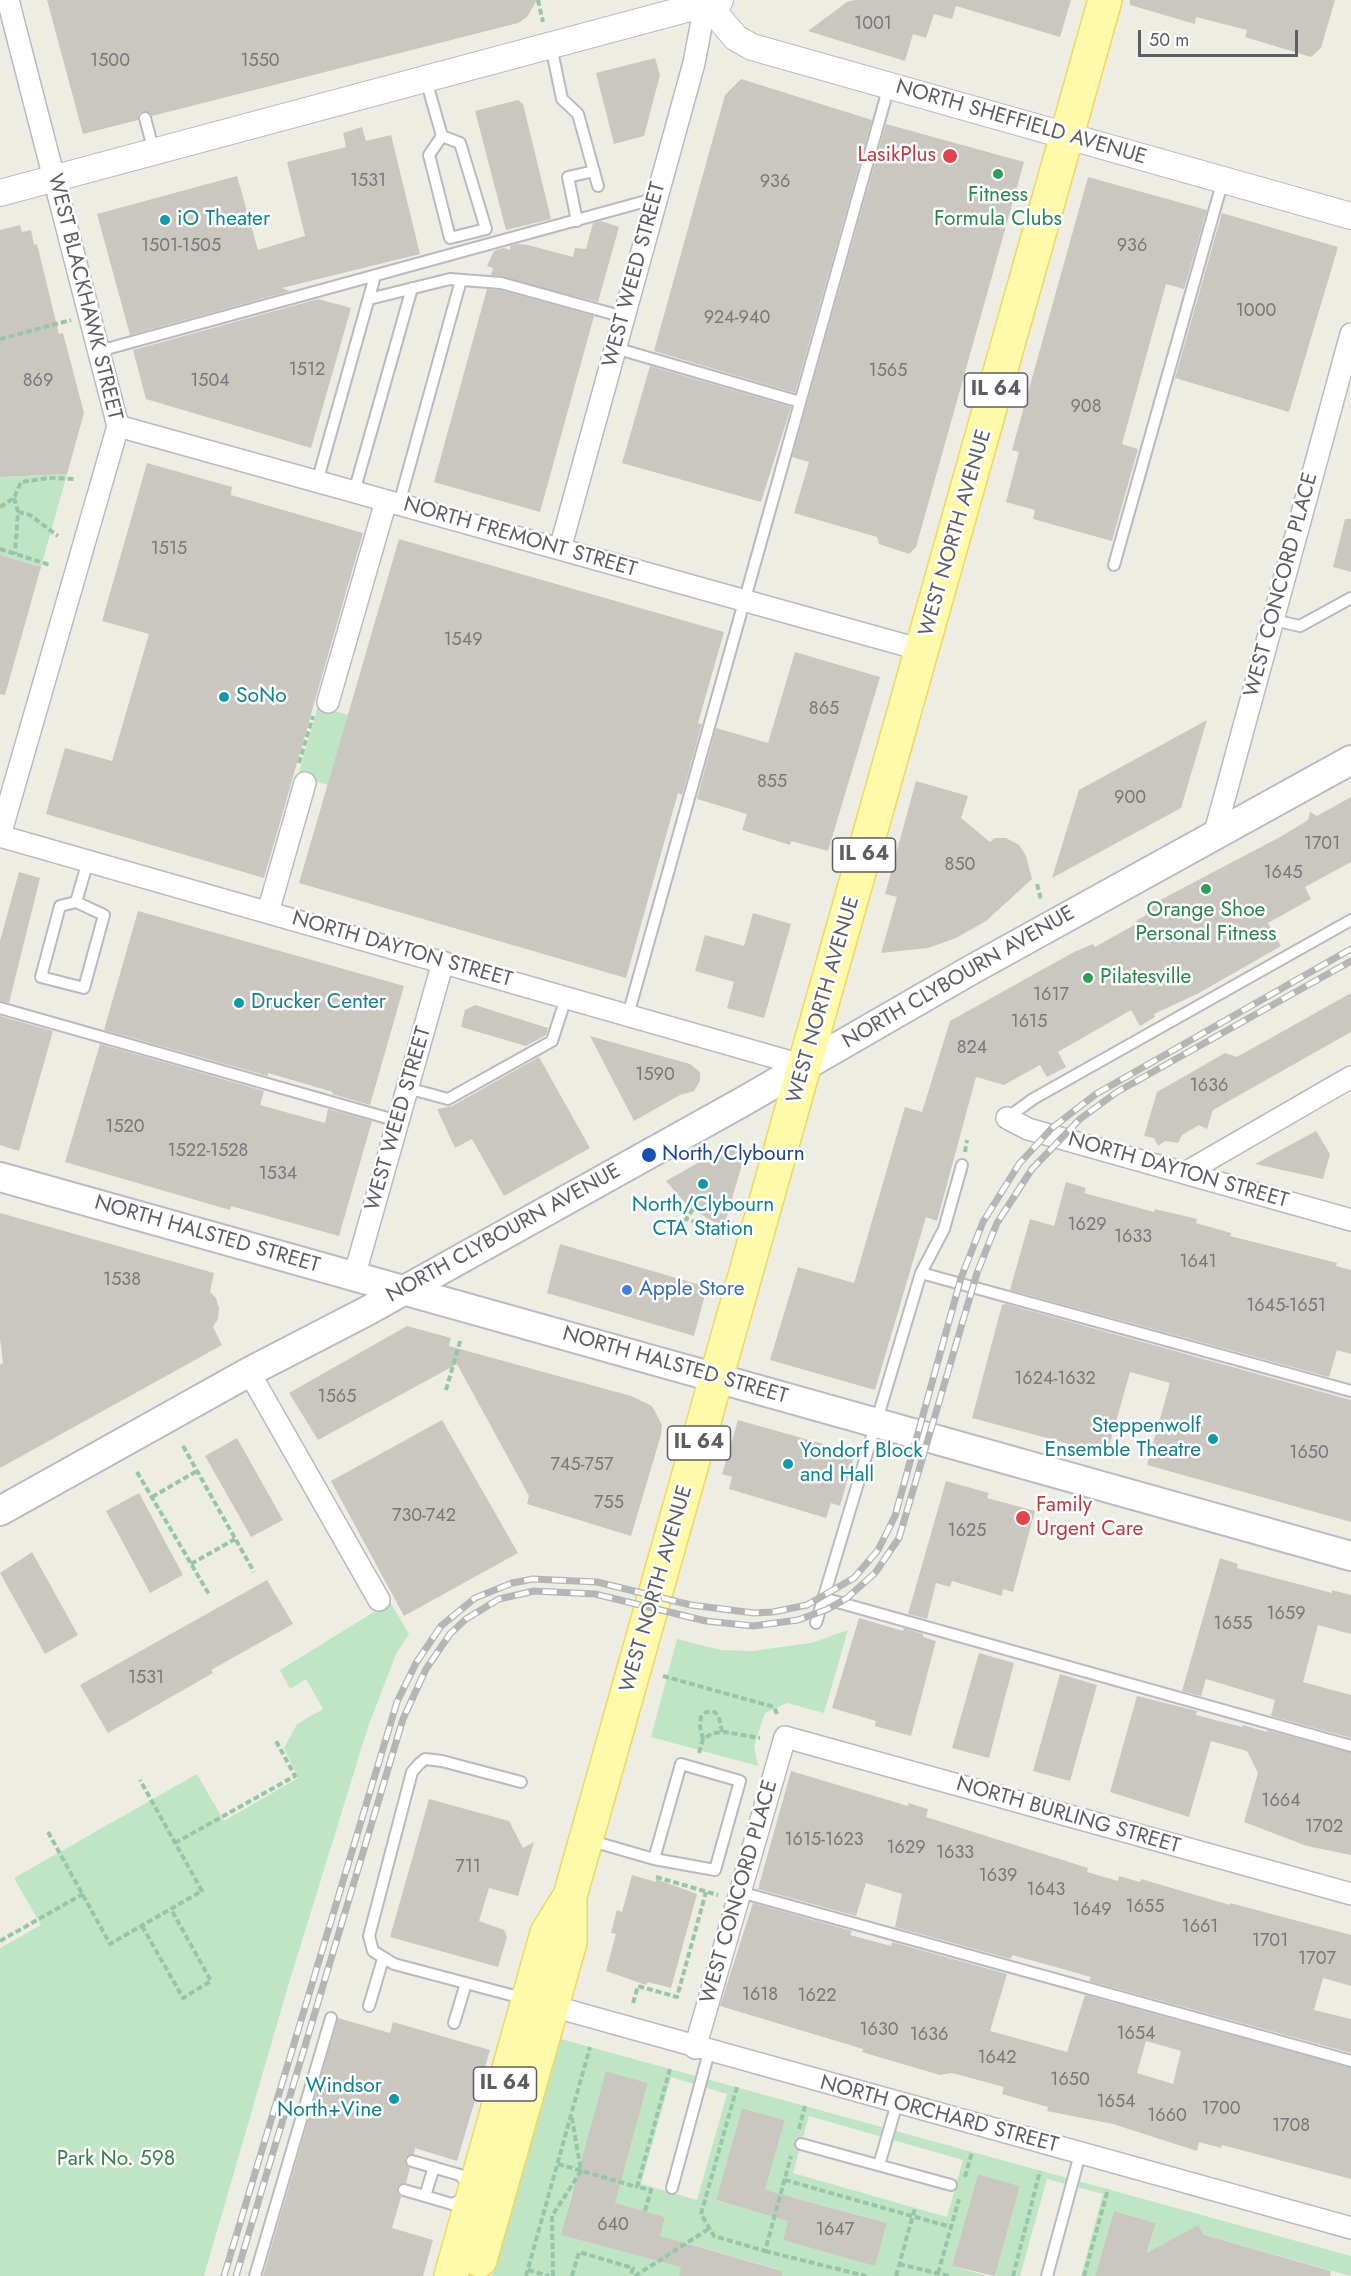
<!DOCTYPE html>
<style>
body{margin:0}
#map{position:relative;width:1351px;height:2276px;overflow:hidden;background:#eeede4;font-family:Jost,sans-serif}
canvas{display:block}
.scale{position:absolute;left:1138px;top:30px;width:160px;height:27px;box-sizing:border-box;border:3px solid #5c5e64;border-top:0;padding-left:8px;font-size:18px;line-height:21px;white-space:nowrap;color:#5c5e64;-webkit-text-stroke:4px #fff;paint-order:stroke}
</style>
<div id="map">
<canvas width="1351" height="2276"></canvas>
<div class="scale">50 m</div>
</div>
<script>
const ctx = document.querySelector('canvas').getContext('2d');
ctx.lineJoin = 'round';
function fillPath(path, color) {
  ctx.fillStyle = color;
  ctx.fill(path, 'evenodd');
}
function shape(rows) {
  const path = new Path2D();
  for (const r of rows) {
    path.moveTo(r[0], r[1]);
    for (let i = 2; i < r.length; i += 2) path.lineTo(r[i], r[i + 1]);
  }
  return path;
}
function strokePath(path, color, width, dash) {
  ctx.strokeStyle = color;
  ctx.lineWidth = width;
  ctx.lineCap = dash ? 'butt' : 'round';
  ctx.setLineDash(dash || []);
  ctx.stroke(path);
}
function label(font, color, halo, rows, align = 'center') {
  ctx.font = font + ' Jost,sans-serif';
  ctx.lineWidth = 5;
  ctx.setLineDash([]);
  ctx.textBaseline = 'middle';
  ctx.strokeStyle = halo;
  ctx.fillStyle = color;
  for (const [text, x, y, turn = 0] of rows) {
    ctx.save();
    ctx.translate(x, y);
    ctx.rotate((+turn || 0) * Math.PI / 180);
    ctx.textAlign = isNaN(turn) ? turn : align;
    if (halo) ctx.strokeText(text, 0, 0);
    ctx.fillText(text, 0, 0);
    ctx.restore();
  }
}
fillPath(shape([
 [67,474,41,567,0,555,0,477],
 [318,706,348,715,328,785,298,776],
 [390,1602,409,1634,396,1654,368,1727,286,1993,204,2276,0,2276,0,1948,41,1925,14,1878,197,1774,224,1821,298,1778,284,1748,297,1724,323,1709,306,1679,290,1689,280,1670],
 [848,1630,824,1713,787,1703,765,1713,754,1746,758,1766,651,1737,677,1639,721,1650,752,1651,811,1643],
 [561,2039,1351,2256,1351,2276,1204,2235,1198,2226,1141,2276,1156,2223,1114,2211,1095,2276,1081,2276,1103,2194,1047,2179,1020,2276,995,2276,1020,2186,978,2174,952,2266,987,2276,778,2276,780,2270,688,2244,679,2276,492,2276],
 [606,2071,648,2083,623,2174],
 [671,2077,727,2094,697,2200,641,2184],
 [742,2108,785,2120,758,2212,716,2200],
 [809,2116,963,2160,947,2217,793,2173],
 [572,2192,665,2217,653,2259,562,2235],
 [795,2198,887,2223,875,2265,783,2240]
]), '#c0e5c5');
fillPath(shape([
 [47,0,537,0,527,17,518,23,152,116,144,111,139,113,138,120,83,134],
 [855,0,1071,0,1060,37,956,6,952,19,934,14,926,38,913,34,905,61,808,31,847,2],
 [1130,0,1335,0,1321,48,1311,57,1245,37,1247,30,1196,17,1195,24,1130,5],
 [655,58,660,75,644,136,614,144,596,73],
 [741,79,872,120,795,393,654,351,725,95],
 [518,100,523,104,551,219,506,230,475,111],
 [886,124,1024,162,916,547,909,554,879,544,877,537,794,513,809,462,792,457],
 [362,127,366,141,391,135,420,254,282,288,290,291,130,335,97,214,237,176,258,250,305,236,287,162,346,147,343,133],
 [1088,177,1207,210,1184,289,1166,284,1122,444,1138,449,1112,541,1033,519,1035,510,1006,502,1019,452,1012,450],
 [1222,213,1338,247,1289,412,1175,378],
 [601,221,619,227,598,302,491,275,493,268,487,266,494,251,503,248,511,250,510,246,517,244,528,245,573,257,575,248,586,249,593,223],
 [20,225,22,232,31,230,34,245,37,244,59,334,63,333,84,413,67,474,0,477,0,230],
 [487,289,500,290,594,316,540,512,434,482],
 [318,299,351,308,311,448,146,399,133,350],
 [650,366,791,407,761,502,622,463],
 [147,463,232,487,231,495,363,533,264,878,46,814,65,748,112,761,149,634,102,621],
 [1345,519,1351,519,1351,572,1333,567],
 [399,539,724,632,698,723,702,724,682,795,678,793,626,978,299,883],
 [0,555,41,567,5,695,0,694],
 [795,652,880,677,828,851,791,841,790,845,742,830,747,814,697,799,716,728,768,743],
 [1207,720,1181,808,1052,878,1079,790],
 [916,781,968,796,961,818,990,842,995,838,1006,838,1019,845,1026,856,1032,879,986,921,956,938,928,948,881,953,897,897,885,894],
 [1351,797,1351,862,1305,887,1311,899,1268,923,1281,946,1199,993,1154,1014,1155,1017,1140,1026,1131,1010,1058,1052,1066,1067,1047,1077,1040,1065,1004,1085,976,1077,937,1221,926,1217,875,1390,770,1360,798,1267,854,1283,905,1107,922,1112,950,1021,1074,952,1093,944,1095,947,1136,924,1137,920,1145,916,1147,907,1280,837,1308,820,1310,812,1317,816],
 [19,872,40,878,9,1003,0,1001,0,941],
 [138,911,404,986,370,1105,332,1094,333,1092,268,1073,268,1076,104,1030],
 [753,913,791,924,764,1018,727,1008,734,982,695,971,705,935,744,946],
 [1351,993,1351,1032,1213,1110,1207,1129,1199,1125,1182,1135,1178,1143,1165,1141,1158,1146,1154,1138,1144,1136,1157,1092,1225,1053,1237,1057],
 [475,1005,548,1028,546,1035,526,1046,461,1027,465,1010],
 [0,1016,53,1031,19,1151,0,1145],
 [590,1036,690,1064,700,1072,700,1081,694,1091,680,1095,634,1121],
 [100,1044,264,1091,260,1105,325,1123,328,1109,372,1121,339,1236,231,1206,230,1210,65,1162],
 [539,1057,590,1148,504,1196,472,1139,455,1148,437,1109,452,1106],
 [1316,1131,1330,1154,1323,1179,1255,1164],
 [733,1143,745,1154,724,1226,710,1220,687,1205,666,1181],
 [1066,1182,1086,1188,1084,1193,1154,1212,1155,1209,1197,1219,1196,1223,1231,1233,1230,1236,1337,1263,1336,1266,1351,1270,1351,1354,1337,1350,1329,1377,1010,1290,1030,1219,1054,1226],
 [0,1213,214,1273,210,1292,216,1298,219,1308,218,1319,213,1327,222,1345,0,1468,0,1365,3,1363,0,1338],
 [560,1244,707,1287,694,1336,547,1293],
 [1006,1304,1351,1400,1351,1522,1147,1465,1170,1383,1130,1372,1107,1454,972,1418,1002,1305],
 [407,1326,451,1338,449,1346,631,1396,652,1406,662,1425,661,1435,631,1536,527,1504,529,1496,457,1364,318,1440,289,1393],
 [442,1420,518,1553,404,1616,331,1481],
 [738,1420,855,1453,840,1506,831,1503,826,1518,729,1489,732,1477,722,1474],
 [237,1438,283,1520,251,1537,205,1456],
 [946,1481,989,1493,987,1498,1035,1511,1013,1592,1003,1589,1002,1596,952,1581,950,1587,936,1583,927,1619,908,1614],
 [139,1493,183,1575,150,1593,106,1511],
 [32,1552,78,1635,45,1654,0,1573],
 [1220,1558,1238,1564,1237,1568,1332,1593,1332,1590,1351,1595,1351,1634,1318,1625,1303,1682,1351,1695,1351,1738,1271,1716,1275,1700,1206,1679,1201,1696,1182,1691],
 [267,1580,293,1624,211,1670,213,1673,108,1733,80,1685],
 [859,1618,903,1631,904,1628,923,1634,923,1637,936,1641,911,1736,875,1726,876,1721,832,1708],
 [979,1653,1014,1663,989,1758,952,1748],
 [1060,1674,1097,1685,1070,1781,1033,1771],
 [1137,1696,1197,1711,1196,1715,1242,1727,1243,1725,1267,1732,1267,1730,1351,1753,1351,1855,1307,1846,1244,1822,1258,1773,1247,1751,1211,1741,1189,1817,1110,1792],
 [791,1771,908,1806,908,1803,928,1809,926,1817,1088,1868,1087,1872,1118,1881,1119,1876,1140,1882,1141,1879,1230,1905,1230,1903,1351,1935,1351,1986,1323,1978,1314,2010,1351,2019,1351,2053,1089,1981,1091,1977,1059,1968,1012,1955,1011,1959,895,1927,902,1894,866,1883,856,1916,758,1889],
 [429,1799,509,1821,523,1848,534,1842,518,1896,489,1888,479,1921,504,1930,507,1937,498,1967,390,1937],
 [632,1875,656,1882,656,1879,697,1894,671,1988,648,1982,646,1985,606,1971,616,1934,611,1933,617,1910,622,1912],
 [753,1903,852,1931,850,1935,891,1946,892,1942,1007,1974,990,2031,1067,2052,1085,1995,1351,2068,1351,2179,1222,2145,1221,2148,1199,2142,1197,2151,1113,2124,1047,2111,1048,2107,1002,2094,1004,2087,952,2073,940,2075,882,2058,862,2052,863,2049,720,2006],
 [1146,2041,1181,2051,1173,2084,1137,2073],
 [338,2018,390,2033,393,2022,490,2050,457,2161,415,2148,414,2154,405,2158,405,2163,410,2168,406,2183,397,2187,397,2192,401,2197,392,2228,433,2240,423,2276,263,2276],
 [606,2071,648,2083,615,2203,665,2217,660,2236,782,2271,782,2276,679,2276,681,2267,561,2235],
 [742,2108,785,2120,765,2190,887,2223,875,2266,783,2240,788,2221,716,2200],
 [978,2174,1020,2186,995,2276,952,2266],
 [1114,2211,1156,2223,1147,2253,1198,2225,1204,2235,1331,2271,1330,2276,1095,2276]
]), '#cac7c1');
const service = shape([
 [551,46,562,99,578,114,598,186],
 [426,80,442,136,429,155,450,238,486,229,460,143,442,136],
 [145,118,154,152],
 [577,221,568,177,594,171],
 [369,299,450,279,501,283,624,317],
 [615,348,800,402],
 [99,351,657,198],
 [317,482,375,276],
 [354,492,412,288],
 [399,504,461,280],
 [1114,565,1223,180],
 [1273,620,1300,626,1351,598],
 [76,902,104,915,84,988,41,977,60,906,76,902],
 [76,902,88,861],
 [0,1008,398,1121],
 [628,1015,889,86],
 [407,1088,448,1099,552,1041,566,998],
 [1007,1118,1033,1099,1351,920],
 [921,1273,1351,1391],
 [823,1598,1351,1746],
 [816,1623,921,1273,944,1229,962,1165],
 [521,1782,442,1761,425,1759,419,1764,412,1772,369,1936,373,1951,394,1964,526,1999],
 [588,1840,654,1859,715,1870,740,1781,681,1764,654,1859],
 [740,1892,1351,2061],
 [369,2006,383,1959],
 [454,2023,466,1983],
 [801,2144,951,2185],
 [412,2161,460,2175,470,2187],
 [879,2165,897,2103],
 [672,2188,709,2052],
 [404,2190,452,2204,465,2198],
 [425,2196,434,2167],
 [255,2276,331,2018],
 [1047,2276,1080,2154]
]);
const minor = shape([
 [118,426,922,650],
 [560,549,694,63,706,0],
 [328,702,386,501],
 [0,835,118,426,8,0],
 [0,836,805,1066],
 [1214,836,1351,334],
 [268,912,305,783],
 [1007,1118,1028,1129,1351,1220],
 [1185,1173,1351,1077],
 [354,1277,443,962],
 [249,1372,379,1600],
 [541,2003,1351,2228],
 [695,2048,785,1737,1351,1894]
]);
const tertiary = shape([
 [707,4,736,38,752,47,1351,216],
 [0,193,720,0]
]);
const secondary = shape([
 [0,1177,1351,1556],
 [0,1511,249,1372,367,1311,744,1101,971,970,1351,760]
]);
const primary = shape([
 [480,2260,570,1942,570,1896],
 [451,2276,547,1933,570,1896,1105,0]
]);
strokePath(service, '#b9bac0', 14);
strokePath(minor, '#b9bac0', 24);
strokePath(tertiary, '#b9bac0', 28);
strokePath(secondary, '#b9bbc2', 32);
strokePath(primary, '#efd75c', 36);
strokePath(shape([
 [538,0,543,22],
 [0,339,71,320],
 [14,498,18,512,15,554],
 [0,507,14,498,21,482,49,478,75,479],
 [18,512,30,515,58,536],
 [0,549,50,565],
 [299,763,313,716],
 [1037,884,1041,900],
 [965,1152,967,1140],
 [693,1209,686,1219,727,1233],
 [446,1390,461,1338],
 [183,1446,254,1572],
 [137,1472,210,1596],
 [152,1497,197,1471],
 [191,1564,235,1539],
 [663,1676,774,1707,777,1714],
 [703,1739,700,1727,701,1717,706,1712,715,1712,719,1717,722,1732],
 [699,1753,703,1739,713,1733,725,1732,760,1738],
 [48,1832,110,1944,202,1891,140,1780],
 [175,1843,295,1776,276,1741],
 [656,1877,718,1895],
 [142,1926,183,1998,211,1981,171,1909],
 [0,1941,83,1894],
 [633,2003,638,1986,677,1997,706,1892],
 [737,2087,701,2214,714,2236,765,2251,791,2156],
 [799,2129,805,2106],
 [558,2164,637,2187],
 [965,2177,972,2152],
 [785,2180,951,2227],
 [645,2211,651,2190,637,2187,670,2069],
 [765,2251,866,2276],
 [899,2264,949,2276],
 [528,2270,549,2276],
 [938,2273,959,2199],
 [526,2276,590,2047],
 [553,2276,552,2216,581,2171,572,2118],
 [572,2276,579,2252,633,2268,631,2276],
 [635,2276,710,2228],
 [896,2276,915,2208],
 [1013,2276,1040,2171],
 [1084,2276,1108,2189]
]), '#98c4aa', 4, [6, 3]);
strokePath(service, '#fff', 10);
strokePath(minor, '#fff', 21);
strokePath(tertiary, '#fff', 26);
strokePath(secondary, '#fff', 28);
strokePath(primary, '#fefaa9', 33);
const rail = shape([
 [224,2276,397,1702,416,1663,441,1626,475,1598,512,1583,533,1579,597,1582,691,1605,754,1613,773,1612,807,1605,854,1578,878,1550,895,1516,961,1278,983,1222,1019,1164,1052,1128,1096,1094,1351,949],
 [236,2276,403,1719,426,1669,450,1634,466,1619,499,1599,534,1591,595,1594,706,1621,753,1626,798,1620,828,1609,847,1598,875,1573,899,1538,977,1273,997,1223,1032,1169,1080,1119,1117,1092,1351,961]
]);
strokePath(rail, '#b4b5b5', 7);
strokePath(rail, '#fff', 4.5, [14]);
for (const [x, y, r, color] of [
 [950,156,8,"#e0444e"],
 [998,174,6,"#2e9e5b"],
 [165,220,6,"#0f9aa8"],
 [224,697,6,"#0f9aa8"],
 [1206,889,6,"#2e9e5b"],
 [1088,978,6,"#2e9e5b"],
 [239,1003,6,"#0f9aa8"],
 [649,1155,8,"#1a4fb4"],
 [703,1184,6,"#0f9aa8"],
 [627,1290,6,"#3f7fe0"],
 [1213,1439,6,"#0f9aa8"],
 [788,1464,6,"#0f9aa8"],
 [1023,1518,8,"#e0444e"],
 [394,2099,6,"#0f9aa8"]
]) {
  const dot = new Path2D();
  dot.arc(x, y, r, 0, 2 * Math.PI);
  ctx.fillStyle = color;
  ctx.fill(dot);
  strokePath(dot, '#fff', 2);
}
label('18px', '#78787b', null, [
 ["1001",873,25],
 ["1500",110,62],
 ["1550",260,62],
 ["1531",368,182],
 ["936",775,183],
 ["1501-1505",181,247],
 ["936",1132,247],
 ["1000",1256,312],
 ["924-940",737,319],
 ["1512",307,371],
 ["1565",888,372],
 ["869",38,382],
 ["1504",210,382],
 ["908",1086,408],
 ["1515",169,550],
 ["1549",463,641],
 ["865",824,710],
 ["855",772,783],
 ["900",1130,799],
 ["1701",1322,845],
 ["850",960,866],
 ["1645",1283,874],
 ["1617",1051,996],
 ["1615",1029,1023],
 ["824",972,1049],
 ["1590",655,1076],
 ["1636",1209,1087],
 ["1520",125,1128],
 ["1522-1528",208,1152],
 ["1534",278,1175],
 ["1629",1087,1226],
 ["1633",1133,1238],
 ["1641",1198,1263],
 ["1538",122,1281],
 ["1645-1651",1286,1307],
 ["1624-1632",1055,1380],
 ["1565",337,1398],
 ["1650",1309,1454],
 ["745-757",582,1466],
 ["755",609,1504],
 ["730-742",424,1517],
 ["1625",967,1532],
 ["1659",1286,1615],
 ["1655",1233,1625],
 ["1531",146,1679],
 ["1664",1281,1802],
 ["1702",1324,1828],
 ["1615-1623",824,1841],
 ["1629",906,1849],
 ["1633",955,1854],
 ["711",468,1868],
 ["1639",998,1877],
 ["1643",1046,1891],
 ["1655",1145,1908],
 ["1649",1092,1911],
 ["1661",1200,1928],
 ["1701",1270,1942],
 ["1707",1317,1960],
 ["1618",760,1996],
 ["1622",817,1997],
 ["1630",879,2031],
 ["1654",1136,2035],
 ["1636",929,2036],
 ["1642",997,2059],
 ["1650",1070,2081],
 ["1654",1116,2103],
 ["1700",1221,2110],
 ["1660",1167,2117],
 ["1708",1291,2127],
 ["640",613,2226],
 ["1647",835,2231]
]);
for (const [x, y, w] of [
 [996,390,63],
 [864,855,63],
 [699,1443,63],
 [505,2084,63]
]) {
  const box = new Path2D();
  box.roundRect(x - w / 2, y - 17, w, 34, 4.5);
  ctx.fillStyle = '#fff';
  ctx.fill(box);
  strokePath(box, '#5c5e64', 1.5);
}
label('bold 20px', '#5c5e64', null, [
 ["IL 64",996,390],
 ["IL 64",864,855],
 ["IL 64",699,1443],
 ["IL 64",505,2084]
]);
label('21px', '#5c5e64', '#fff', [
 ["NORTH SHEFFIELD AVENUE",1021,123,16],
 ["WEST WEED STREET",635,275,-75],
 ["WEST BLACKHAWK STREET",84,297,76],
 ["WEST NORTH AVENUE",956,533,-74],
 ["NORTH FREMONT STREET",520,538,16],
 ["WEST CONCORD PLACE",1282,585,-75],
 ["NORTH DAYTON STREET",402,950,16],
 ["NORTH CLYBOURN AVENUE",959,978,-30],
 ["WEST NORTH AVENUE",824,1000,-74],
 ["WEST WEED STREET",399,1119,-74],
 ["NORTH DAYTON STREET",1178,1171,16],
 ["NORTH CLYBOURN AVENUE",504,1234,-29],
 ["NORTH HALSTED STREET",207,1235,16],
 ["NORTH HALSTED STREET",675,1366,16],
 ["WEST NORTH AVENUE",657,1589,-74],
 ["NORTH BURLING STREET",1068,1816,16],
 ["WEST CONCORD PLACE",740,1892,-74],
 ["NORTH ORCHARD STREET",939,2115,15]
]);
label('21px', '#be3a42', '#fff', [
 ["LasikPlus",936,156],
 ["Family",1036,1506,"left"],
 ["Urgent Care",1036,1530,"left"]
], 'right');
label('21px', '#27864d', '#fff', [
 ["Fitness",998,196],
 ["Formula Clubs",998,220],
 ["Orange Shoe",1206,911],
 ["Personal Fitness",1206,935],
 ["Pilatesville",1100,978,"left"]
]);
label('21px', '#0d838f', '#fff', [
 ["iO Theater",177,220],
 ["SoNo",236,697],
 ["Drucker Center",251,1003],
 ["North/Clybourn",703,1206,"center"],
 ["CTA Station",703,1230,"center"],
 ["Steppenwolf",1201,1427,"right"],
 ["Ensemble Theatre",1201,1451,"right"],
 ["Yondorf Block",800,1452],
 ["and Hall",800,1476],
 ["Windsor",382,2087,"right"],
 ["North+Vine",382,2111,"right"]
], 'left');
label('21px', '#164399', '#fff', [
 ["North/Clybourn",662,1155]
], 'left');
label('21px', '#366cbe', '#fff', [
 ["Apple Store",639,1290]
], 'left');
label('21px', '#358141', '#fff', [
 ["Park No. 598",116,2160]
]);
</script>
